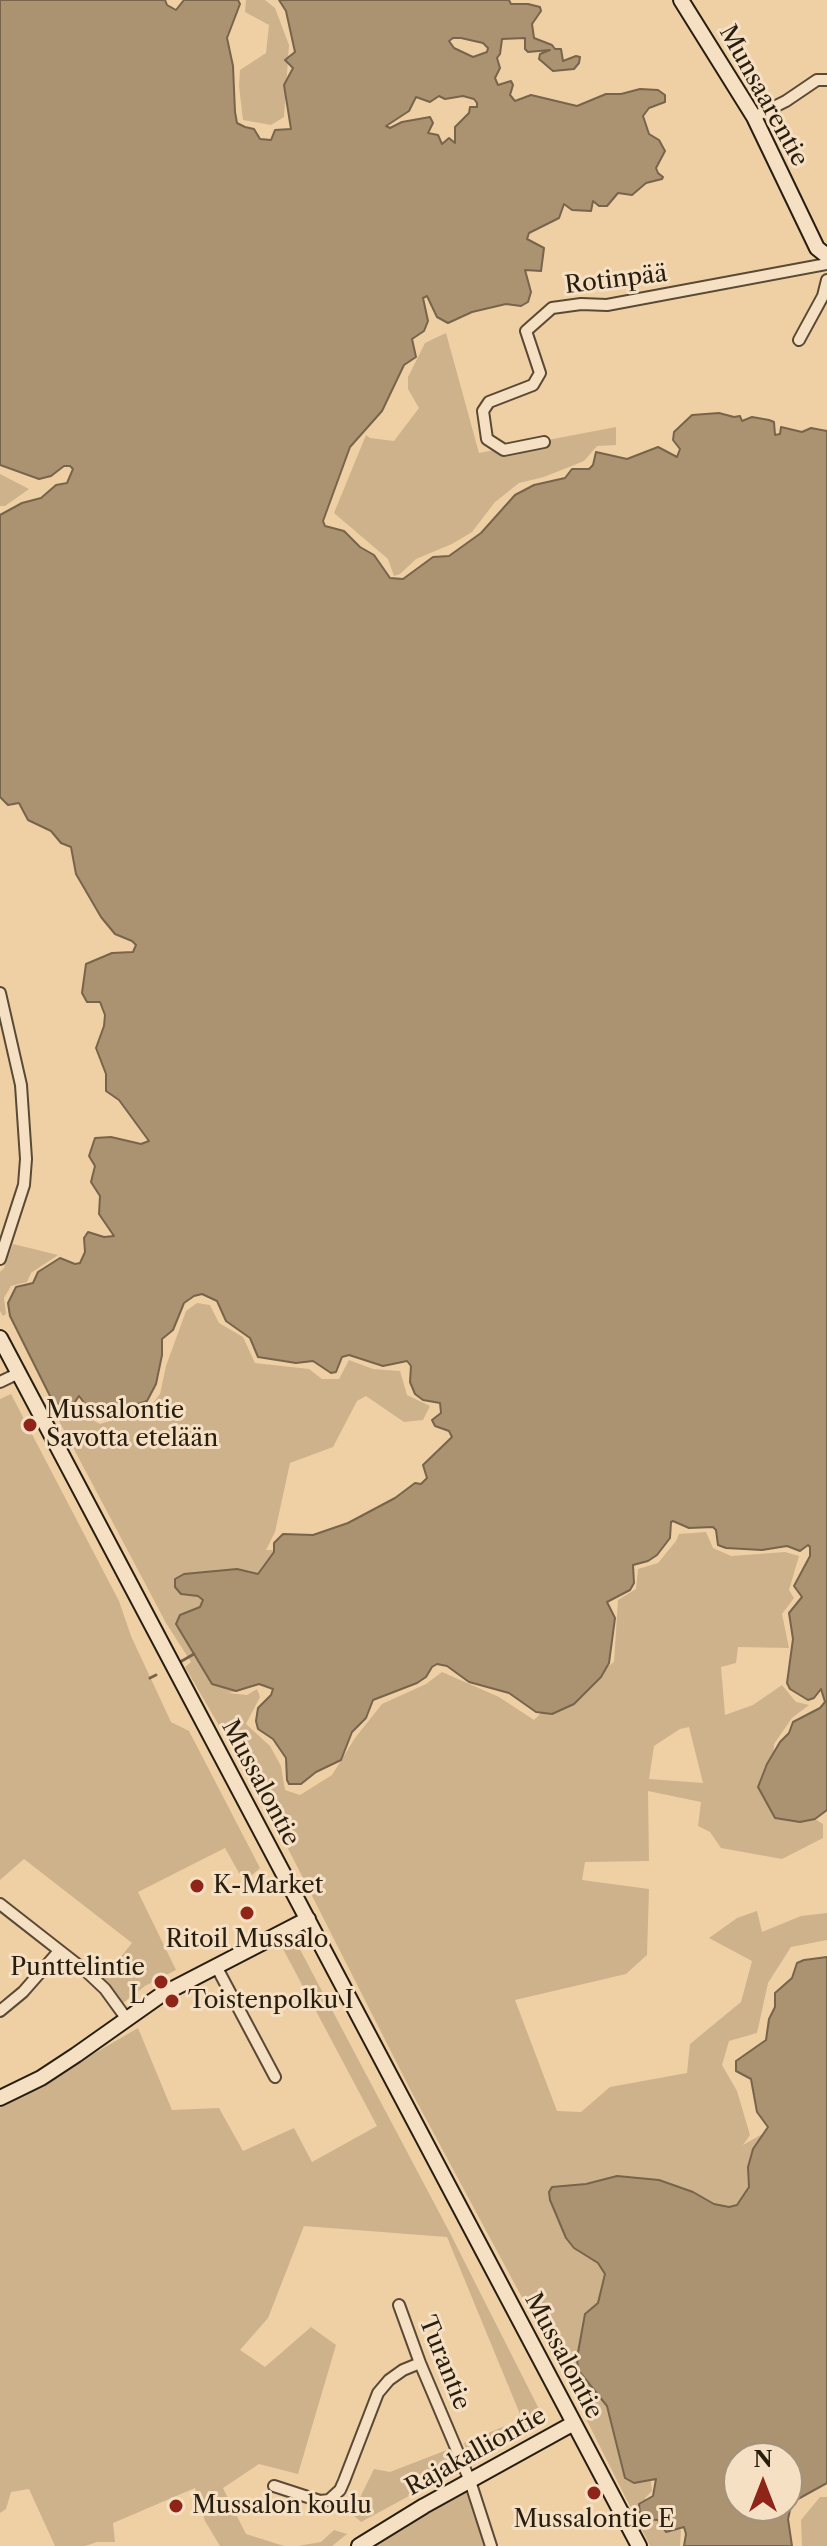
<!DOCTYPE html>
<meta charset="utf-8">
<style>
body{margin:0}
#map{position:relative;width:827px;height:2546px;overflow:hidden;background:#efd0a5;font-family:"Libre Caslon Text",serif}
canvas{display:block}
.north{position:absolute;left:723px;top:2442px;width:80px;height:80px;box-sizing:border-box;background:#f5e0c4;border:2px solid #a3927c;border-radius:50%;rotate:0deg;font-size:22px;font-weight:700;line-height:32px;text-align:center;color:#281e10}
.north::after{content:'';display:block;margin:auto;width:28px;height:36px;background:#8f2418;clip-path:polygon(50% 0,100% 100%,50% 72%,0 100%)}
</style>
<div id="map">
<canvas width="827" height="2546"></canvas>
<div class="north">N</div>
</div>
<script>
const ctx = document.querySelector('canvas').getContext('2d');
ctx.lineJoin = 'round';
function fillPath(path, color) {
  ctx.fillStyle = color;
  ctx.fill(path, 'evenodd');
}
function shape(rows) {
  const path = new Path2D();
  for (const r of rows) {
    path.moveTo(r[0], r[1]);
    for (let i = 2; i < r.length; i += 2) path.lineTo(r[i], r[i + 1]);
  }
  return path;
}
function strokePath(path, color, width, dash) {
  ctx.strokeStyle = color;
  ctx.lineWidth = width;
  ctx.lineCap = dash ? 'butt' : 'round';
  ctx.setLineDash(dash || []);
  ctx.stroke(path);
}
function label(font, color, halo, rows, align = 'center') {
  ctx.font = font + ' "Libre Caslon Text",serif';
  ctx.lineWidth = 6;
  ctx.setLineDash([]);
  ctx.textBaseline = 'middle';
  ctx.strokeStyle = halo;
  ctx.fillStyle = color;
  for (const [text, x, y, turn = 0] of rows) {
    ctx.save();
    ctx.translate(x, y);
    ctx.rotate((+turn || 0) * Math.PI / 180);
    ctx.textAlign = isNaN(turn) ? turn : align;
    if (halo) ctx.strokeText(text, 0, 0);
    ctx.fillText(text, 0, 0);
    ctx.restore();
  }
}
fillPath(shape([
 [246,0,265,0,275,8,289,45,284,117,271,125,243,120,239,86,240,70,266,53,269,25,245,12],
 [446,333,479,453,616,427,616,445,597,446,584,461,544,477,519,483,495,502,472,532,452,544,416,559,400,574,394,576,388,559,334,513,366,435,370,438,394,441,419,408,408,389,408,377,425,343],
 [0,474,29,489,5,506,0,506],
 [13,1244,58,1255,31,1273,27,1282,11,1286,4,1298,6,1314,3,1316,0,1311,0,1272,4,1268],
 [197,1303,210,1305,219,1323,243,1337,255,1363,309,1369,322,1379,339,1379,349,1360,373,1369,400,1371,407,1395,430,1406,423,1420,404,1422,366,1396,357,1401,333,1447,290,1463,275,1532,266,1550,279,1550,200,1646,239,1691,228,1693,247,1695,257,1689,260,1697,246,1724,270,1746,281,1766,285,1790,300,1795,332,1775,355,1738,382,1704,426,1684,442,1672,499,1697,534,1720,562,1692,583,1685,614,1662,618,1600,636,1589,638,1569,658,1563,676,1541,679,1534,706,1532,713,1548,731,1556,785,1552,799,1556,789,1590,794,1598,782,1614,789,1648,738,1647,736,1663,721,1667,725,1715,753,1705,782,1685,796,1702,809,1705,792,1718,774,1744,772,1770,804,1812,823,1824,823,1838,782,1859,721,1848,710,1832,698,1826,701,1802,648,1791,649,1861,585,1862,582,1880,649,1889,647,1955,626,1974,515,2000,557,2111,581,2112,610,2087,687,2073,690,2044,741,2002,752,1961,709,1938,737,1918,757,1911,762,1932,801,1916,827,1913,827,1940,791,1947,768,1983,757,2033,729,2041,722,2065,737,2091,750,2135,743,2145,766,2132,666,2480,639,2479,651,2481,652,2491,645,2498,649,2515,681,2530,680,2546,650,2546,569,2385,411,2091,270,1813,185,1667,191,1662,166,1623,58,1419,77,1412,100,1424,148,1409,160,1394,166,1366,186,1311],
 [689,1727,703,1783,649,1779,654,1746,680,1729],
 [11,1394,119,1601,131,1636,171,1722,189,1731,260,1868,244,1882,225,1848,138,1892,176,1970,145,1986,123,2003,102,1980,132,1943,24,1859,0,1880,0,1399],
 [295,1940,450,2233,540,2411,535,2424,472,2462,464,2443,522,2419,447,2237,304,2226,268,2318,240,2350,265,2367,311,2327,336,2345,298,2474,259,2464,223,2488,246,2534,284,2546,220,2546,205,2521,195,2488,113,2523,115,2542,97,2542,85,2546,55,2546,29,2489,11,2492,6,2509,0,2513,0,2108,138,2028,172,2110,219,2108,243,2151,294,2128,312,2162,377,2126,282,1947],
 [452,2448,459,2469,361,2522,352,2514,374,2469,390,2472],
 [469,2488,489,2546,375,2546],
 [820,2497,827,2497,827,2546,802,2546,801,2520],
 [334,2530,347,2534,332,2546,298,2546,321,2542]
]), '#cdb28c');
const water = shape([
 [0,0,165,0,167,5,176,10,184,0,238,0,240,4,227,38,233,66,235,112,237,123,245,127,254,129,260,139,271,140,275,130,291,129,284,85,293,68,285,60,295,52,286,11,279,0,509,0,511,4,528,4,540,7,541,11,532,24,534,38,552,45,555,49,561,49,563,61,576,56,580,57,579,63,574,69,553,71,539,59,540,54,550,50,528,52,525,49,525,38,502,39,500,54,497,58,500,68,495,78,498,85,511,81,513,85,510,95,515,101,531,95,577,106,606,94,621,94,640,89,658,90,665,95,665,102,649,108,643,116,649,134,659,140,665,151,656,168,658,173,663,177,662,179,646,183,632,195,618,193,607,206,599,206,593,201,591,211,572,210,564,204,559,218,529,233,527,239,544,248,541,271,525,270,531,292,528,302,521,306,506,304,472,312,448,323,437,317,427,296,423,298,428,321,424,331,412,339,416,357,404,365,382,411,350,447,323,521,325,526,344,531,360,547,374,555,390,578,403,579,433,557,449,556,481,533,515,495,534,485,565,478,572,469,589,469,593,465,596,452,627,459,658,447,677,457,680,449,673,440,674,432,692,415,719,413,734,417,740,416,742,421,752,417,769,420,774,422,775,435,780,434,781,427,802,432,811,428,827,431,827,1810,815,1819,800,1822,775,1818,758,1787,767,1764,780,1742,789,1733,793,1722,820,1708,825,1702,821,1689,814,1698,808,1700,790,1689,787,1683,793,1639,789,1613,802,1597,794,1586,810,1556,810,1547,808,1545,800,1551,787,1546,762,1550,726,1548,718,1545,716,1530,713,1527,689,1528,673,1521,671,1522,670,1538,657,1555,648,1561,633,1565,634,1583,630,1590,607,1602,615,1618,609,1663,601,1677,574,1704,552,1714,536,1712,509,1693,469,1682,447,1666,437,1664,432,1667,426,1677,417,1683,373,1700,366,1718,352,1732,341,1760,316,1772,301,1784,289,1784,287,1780,286,1758,273,1739,258,1729,256,1721,258,1708,271,1695,273,1689,259,1684,236,1691,212,1684,176,1624,180,1615,200,1607,203,1600,198,1596,181,1594,175,1587,175,1579,184,1574,237,1569,258,1574,274,1552,274,1543,283,1534,313,1535,348,1523,395,1498,415,1483,421,1484,427,1478,423,1465,452,1437,449,1431,435,1426,432,1420,441,1413,440,1403,423,1400,415,1394,410,1382,411,1366,407,1361,383,1366,349,1355,342,1357,336,1372,331,1373,313,1361,296,1363,258,1357,250,1338,226,1321,217,1301,202,1294,194,1296,184,1303,173,1330,162,1339,162,1355,156,1384,147,1401,102,1416,92,1413,79,1396,68,1412,65,1411,51,1398,10,1316,8,1303,16,1287,33,1283,38,1272,60,1258,75,1264,80,1263,85,1252,84,1238,88,1232,104,1237,114,1236,99,1214,100,1196,91,1182,95,1166,89,1156,95,1138,111,1137,141,1144,149,1141,119,1100,106,1091,106,1074,96,1048,104,1026,105,1015,100,1002,87,1002,82,993,86,964,112,953,133,952,136,945,132,941,115,934,101,917,76,874,71,847,61,843,51,831,28,820,19,803,8,805,0,797,0,515,22,503,41,498,56,485,67,483,73,469,70,466,64,466,51,476,39,479,0,465,0,0],
 [461,38,483,43,488,48,487,52,473,57,454,48,449,41,453,38,461,38],
 [439,96,445,99,463,96,474,99,477,103,477,107,470,107,469,113,455,127,455,143,449,138,442,144,438,135,428,133,433,123,430,117,402,122,390,128,386,126,409,111,416,97,430,102,439,96],
 [827,1957,827,2483,798,2499,791,2506,788,2519,792,2546,684,2546,686,2534,684,2527,666,2532,658,2520,646,2519,640,2513,639,2504,653,2496,656,2479,634,2483,625,2478,607,2406,578,2370,577,2358,585,2314,598,2303,605,2274,598,2263,574,2248,566,2238,550,2200,549,2192,552,2187,586,2184,617,2176,659,2180,693,2192,714,2204,729,2207,737,2205,749,2187,748,2167,753,2149,768,2127,757,2112,751,2079,736,2071,736,2061,766,2040,769,2019,775,2007,775,1993,792,1978,797,1963,804,1960,827,1957],
 [787,2458,787,2506,739,2506,739,2458,787,2458]
]);
fillPath(water, '#ab9372');
strokePath(water, '#77644b', 2);
strokePath(shape([
 [180,1662,194,1654],
 [150,1678,156,1675]
]), '#77644b', 3);
const street = shape([
 [754,117,786,101,817,80,827,80],
 [799,340,823,296,827,280],
 [544,442,504,450,487,439,483,411,489,402,533,385,540,373,526,331,552,308,581,304,607,305,827,264],
 [0,993,21,1085,26,1159,24,1185,0,1259],
 [0,1382,19,1373],
 [0,1904,87,1972,105,1989,126,2018],
 [216,1966,275,2077],
 [0,2011,23,1992,59,1951],
 [399,2305,420,2363,470,2481,491,2546],
 [274,2486,320,2501,329,2500,340,2490,344,2481,378,2393,389,2380,403,2370,420,2363]
]);
const secondary = shape([
 [681,0,754,117,817,248,827,256],
 [0,1338,639,2546],
 [0,2098,41,2078,76,2055,161,1995,308,1919],
 [359,2546,424,2506,574,2423]
]);
strokePath(street, '#5a4a35', 14);
strokePath(secondary, '#281e10', 18);
strokePath(street, '#f5e0c4', 10);
strokePath(secondary, '#f5e0c4', 14);
for (const [x, y, r, color] of [
 [30,1425,8,"#8f2418"],
 [197,1886,8,"#8f2418"],
 [247,1913,8,"#8f2418"],
 [161,1982,8,"#8f2418"],
 [172,2001,8,"#8f2418"],
 [594,2493,8,"#8f2418"],
 [176,2506,8,"#8f2418"]
]) {
  const dot = new Path2D();
  dot.arc(x, y, r, 0, 2 * Math.PI);
  ctx.fillStyle = color;
  ctx.fill(dot);
  strokePath(dot, '#f5e0c4', 3);
}
label('24px', '#281e10', '#f5e0c4', [
 ["Munsaarentie",763,96,61],
 ["Rotinpää",616,280,-7],
 ["Mussalontie",260,1783,62],
 ["Mussalontie",563,2356,62],
 ["Turantie",444,2363,68],
 ["Rajakalliontie",476,2452,-29]
]);
label('24px', '#281e10', '#f5e0c4', [
 ["Mussalontie",46,1411],
 ["Savotta etelään",46,1439],
 ["K-Market",213,1886],
 ["Ritoil Mussalo",247,1940,"center"],
 ["Punttelintie",145,1968,"right"],
 ["L",145,1996,"right"],
 ["Toistenpolku I",188,2001],
 ["Mussalon koulu",192,2506],
 ["Mussalontie E",594,2520,"center"]
], 'left');
</script>
